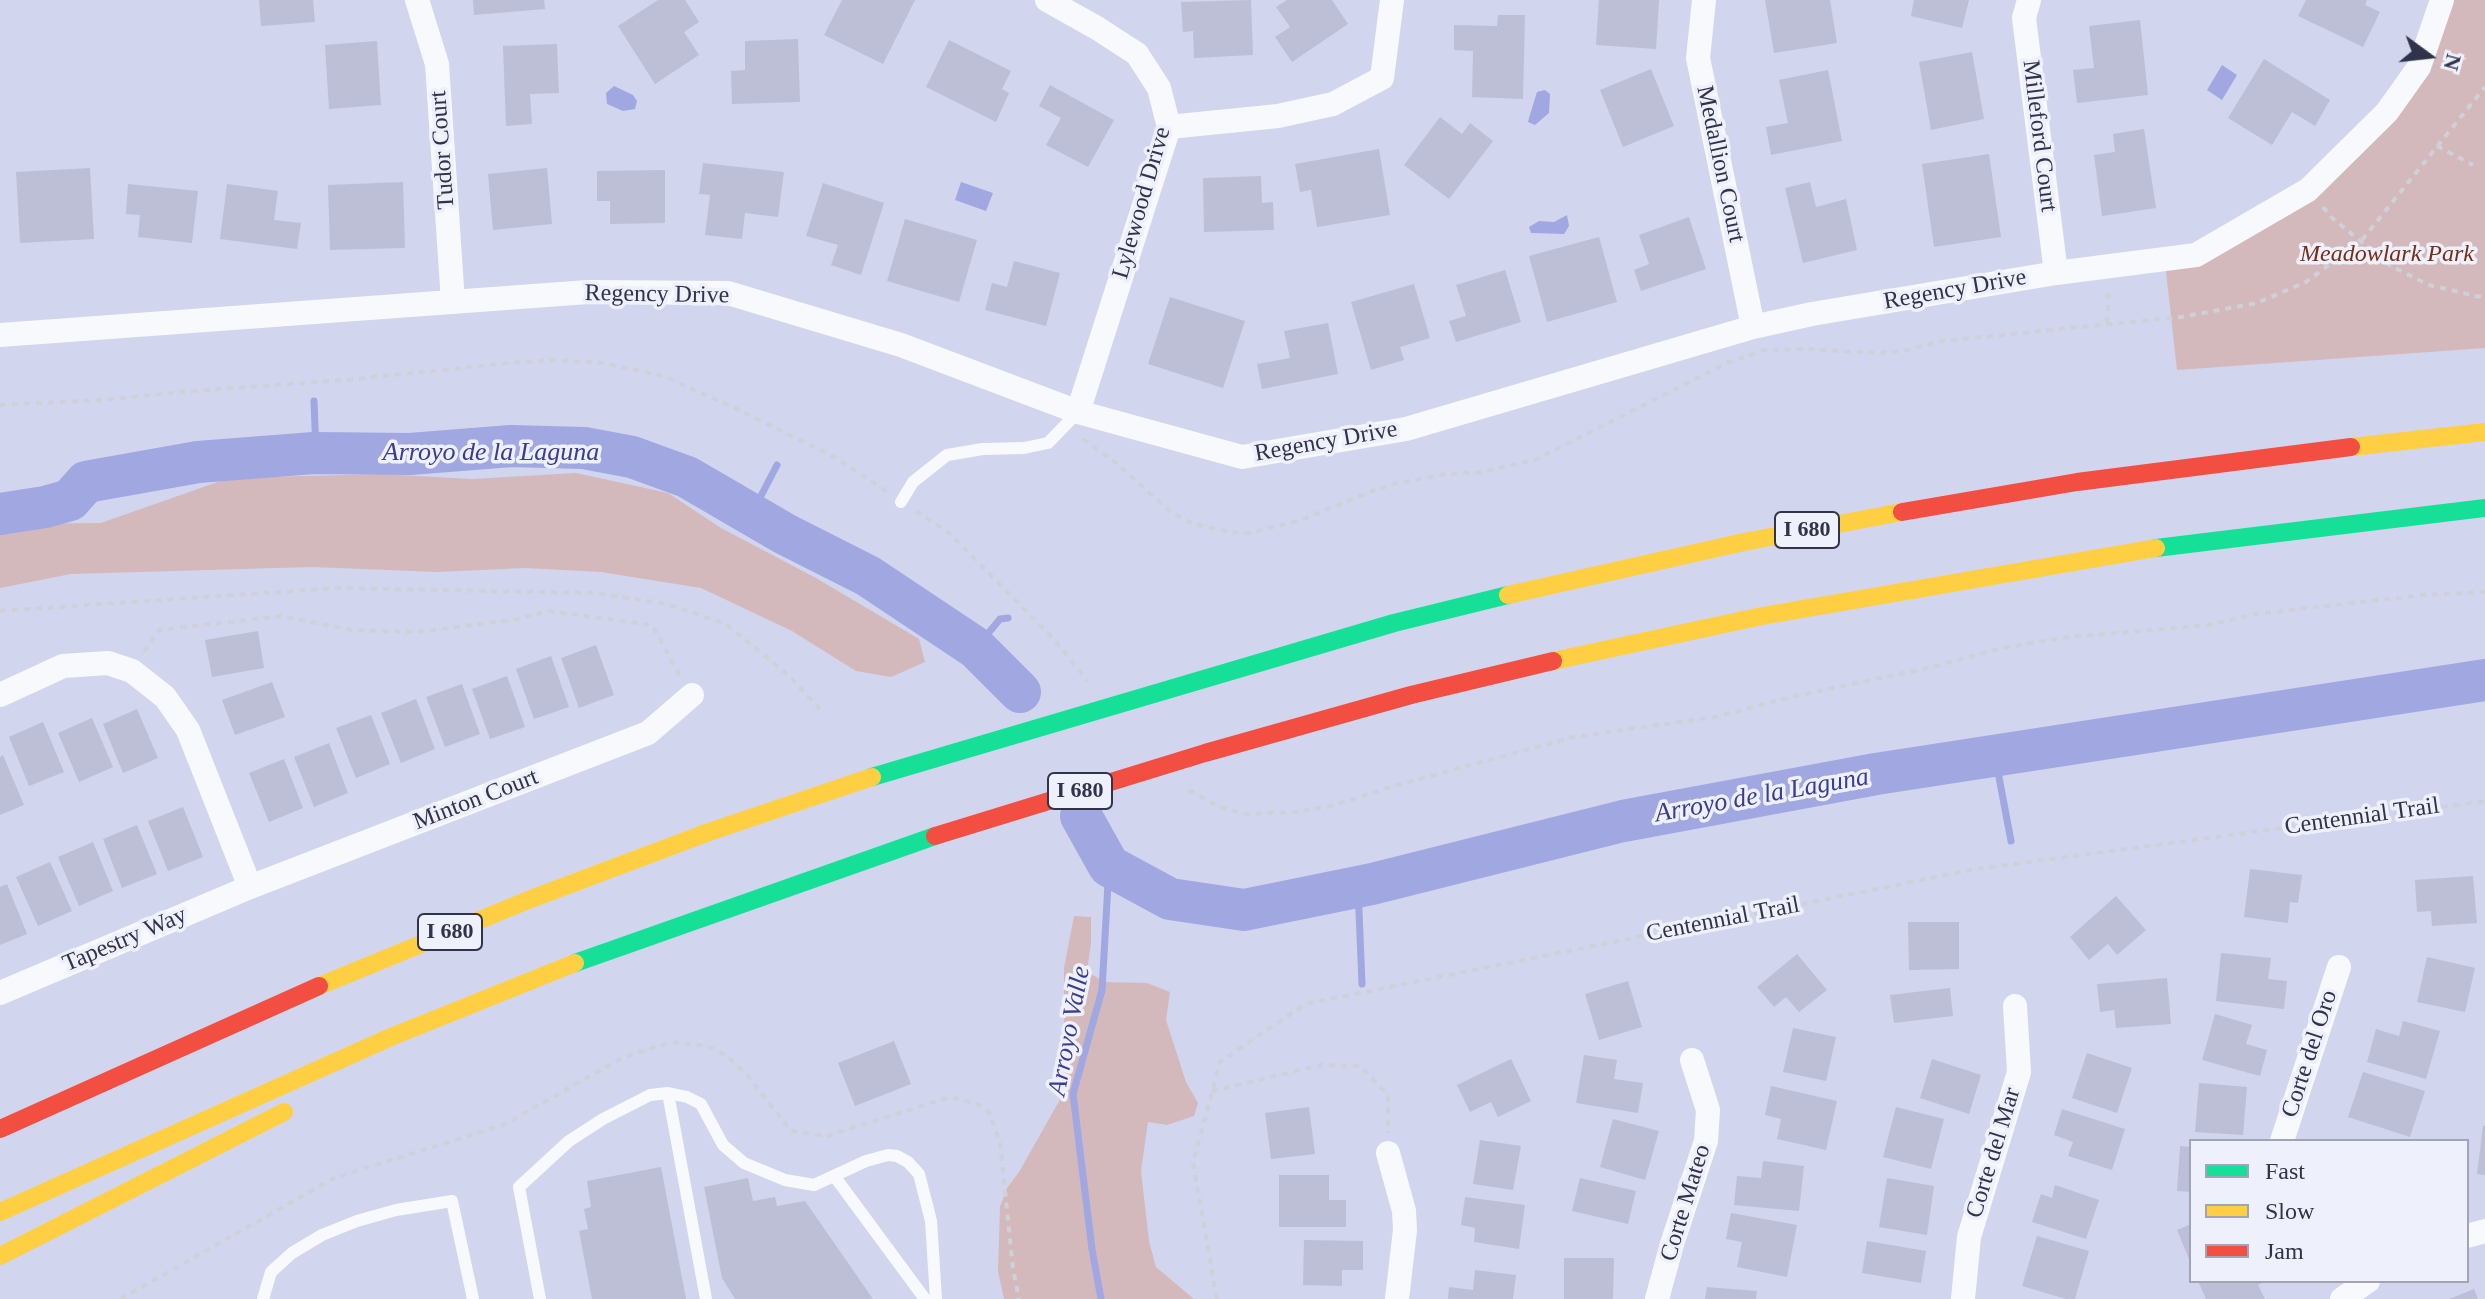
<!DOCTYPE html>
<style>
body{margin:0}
#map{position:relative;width:2485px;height:1299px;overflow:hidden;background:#d2d5ee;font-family:"Times New Roman",serif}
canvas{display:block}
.legend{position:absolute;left:2189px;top:1139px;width:280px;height:144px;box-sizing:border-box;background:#eef0fc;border:2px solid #a2a4b4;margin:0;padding:10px 14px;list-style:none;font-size:24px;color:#303349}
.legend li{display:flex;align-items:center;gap:16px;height:40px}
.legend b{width:40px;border:2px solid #a2a4b4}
.north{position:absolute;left:2389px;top:16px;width:80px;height:80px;-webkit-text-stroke:6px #eef0fc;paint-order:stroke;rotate:105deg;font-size:22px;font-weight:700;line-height:32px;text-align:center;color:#303349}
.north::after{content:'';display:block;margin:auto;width:28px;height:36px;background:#303349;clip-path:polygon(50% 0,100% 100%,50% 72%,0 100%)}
</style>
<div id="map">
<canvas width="2485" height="1299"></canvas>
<ul class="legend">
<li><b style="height:10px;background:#16e098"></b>Fast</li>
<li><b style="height:10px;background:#ffcf43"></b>Slow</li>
<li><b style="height:10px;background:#f24e42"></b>Jam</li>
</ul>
<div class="north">N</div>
</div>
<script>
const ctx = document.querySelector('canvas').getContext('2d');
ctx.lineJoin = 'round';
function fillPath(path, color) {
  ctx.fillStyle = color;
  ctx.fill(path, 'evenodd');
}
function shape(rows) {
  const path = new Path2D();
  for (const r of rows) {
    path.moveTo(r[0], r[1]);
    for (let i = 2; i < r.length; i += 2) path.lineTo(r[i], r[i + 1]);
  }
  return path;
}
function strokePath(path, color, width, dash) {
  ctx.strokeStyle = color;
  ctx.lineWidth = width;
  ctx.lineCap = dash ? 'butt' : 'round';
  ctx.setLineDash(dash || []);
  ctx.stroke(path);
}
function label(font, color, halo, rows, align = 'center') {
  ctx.font = font + ' "Times New Roman",serif';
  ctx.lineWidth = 7;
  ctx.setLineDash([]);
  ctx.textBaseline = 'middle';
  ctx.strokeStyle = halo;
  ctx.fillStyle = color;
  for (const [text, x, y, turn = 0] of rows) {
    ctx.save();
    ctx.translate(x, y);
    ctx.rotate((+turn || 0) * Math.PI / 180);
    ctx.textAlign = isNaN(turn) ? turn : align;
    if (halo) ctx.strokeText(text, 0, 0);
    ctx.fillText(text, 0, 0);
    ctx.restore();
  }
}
fillPath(shape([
 [2439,0,2485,0,2485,348,2177,370,2165,263,2250,232,2385,113],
 [576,473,668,493,721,528,816,578,919,639,925,662,891,677,856,671,792,631,701,588,601,572,525,568,437,572,312,567,71,574,0,588,0,524,101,523,229,478,380,474,472,479],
 [1074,916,1091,917,1091,943,1087,971,1104,982,1147,983,1170,992,1166,1020,1186,1082,1198,1103,1194,1116,1167,1125,1148,1122,1141,1171,1149,1241,1156,1267,1194,1299,1004,1299,998,1271,1000,1207,1007,1188,1019,1172,1062,1096,1068,1064,1064,1032,1064,968]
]), '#d3b9bb');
fillPath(shape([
 [2222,65,2237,75,2222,100,2207,90],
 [614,86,633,95,637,101,635,109,623,111,607,104,606,93],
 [1545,90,1550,94,1549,113,1535,125,1528,122,1529,118,1537,92],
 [961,182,993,193,986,211,955,200],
 [1567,215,1569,226,1564,234,1531,233,1529,227,1539,221,1554,222]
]), '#a0a7e1');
strokePath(shape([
 [314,401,316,453],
 [751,515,777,465],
 [976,648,1000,619,1008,618],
 [1995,756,2011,841],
 [1358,887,1362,984],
 [1101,1299,1092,1249,1073,1094,1102,990,1109,866]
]), '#a0a7e1', 7);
strokePath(shape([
 [0,514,45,507,70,500,86,482,198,462,314,453,410,454,511,446,584,448,632,457,687,477,785,534,868,576,976,648,1020,692],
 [1081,816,1109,866,1170,899,1244,910,1372,884,1623,821,1876,774,2485,680]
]), '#a0a7e1', 42);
fillPath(shape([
 [259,0,313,0,315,22,261,26],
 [473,0,544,0,545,9,474,15],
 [658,0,685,0,699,22,684,32,699,55,655,84,618,26],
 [842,0,915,0,883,64,824,35],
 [1251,0,1253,55,1194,58,1193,31,1183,32,1181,2],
 [1287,0,1332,0,1348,24,1292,62,1275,37,1290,27,1276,7],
 [1599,0,1659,0,1656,49,1596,45],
 [1765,0,1830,0,1837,43,1774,53],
 [1914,0,1969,0,1962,28,1911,16],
 [2306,0,2367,0,2365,5,2380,12,2363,47,2298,16],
 [1498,15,1525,15,1523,99,1472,97,1473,51,1454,50,1454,25,1497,26],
 [2140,20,2148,95,2077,103,2073,70,2094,68,2089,26],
 [798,39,800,102,732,104,731,71,745,70,745,41],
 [949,40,1011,71,1002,89,1009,93,996,122,926,87],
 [377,41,381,105,329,109,325,45],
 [557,44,559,93,530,94,532,124,506,126,503,46],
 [1972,52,1984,119,1931,130,1919,62],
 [2264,59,2330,100,2315,126,2292,112,2272,145,2228,118],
 [1651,69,1674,126,1623,147,1600,90],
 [1828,70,1842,141,1771,155,1766,127,1788,123,1779,80],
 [1050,85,1114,120,1088,167,1046,145,1061,118,1039,106],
 [1440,117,1462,134,1470,123,1493,141,1449,199,1404,165],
 [2144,129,2156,208,2102,216,2094,155,2115,152,2113,134],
 [1379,149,1390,215,1317,227,1311,190,1300,192,1295,164],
 [1989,154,2001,237,1934,247,1922,164],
 [703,163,784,172,778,217,745,213,742,239,705,235,710,195,699,194],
 [90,168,94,239,20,243,16,172],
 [547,168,552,224,493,230,488,174],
 [665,170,665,223,610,224,610,201,597,201,597,171],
 [1261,176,1262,203,1273,202,1274,230,1204,232,1203,178],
 [403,182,405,248,330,250,328,185],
 [1810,182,1816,207,1846,199,1857,250,1803,263,1785,188],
 [823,183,884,203,861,275,831,265,838,245,806,236],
 [128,184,198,191,192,243,138,237,140,215,126,214],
 [227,184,278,191,274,220,301,223,297,249,220,239],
 [1689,217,1706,269,1641,291,1634,270,1649,264,1639,235],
 [905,219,977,240,959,302,887,281],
 [1599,237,1617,302,1547,322,1529,256],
 [1014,261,1060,273,1046,326,985,310,992,283,1007,287],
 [1505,270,1521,322,1456,342,1449,321,1466,316,1456,285],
 [1414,284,1430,338,1400,347,1404,360,1371,370,1351,302],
 [1170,297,1245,321,1223,388,1148,364],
 [1328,323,1338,374,1262,389,1257,364,1290,358,1284,331],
 [258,631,264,668,212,677,205,640],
 [596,645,614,695,579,708,561,658],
 [551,656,569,707,534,719,516,669],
 [507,676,525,727,490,739,472,689],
 [272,682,285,717,235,735,222,700],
 [462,684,480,734,445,747,426,697],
 [416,699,435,749,401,763,381,713],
 [137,709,158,758,123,773,103,724],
 [371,715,390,764,356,778,336,728],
 [92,718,113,767,79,782,58,733],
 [43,722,64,772,29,786,9,737],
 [329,743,348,793,314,807,294,757],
 [3,755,24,805,0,815,0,757],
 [284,759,303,808,269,822,249,773],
 [183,807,203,857,168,871,148,821],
 [137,825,157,874,122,888,103,839],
 [93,842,113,891,79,906,58,857],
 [50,862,72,911,38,926,16,877],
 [2250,869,2302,875,2298,903,2290,902,2288,923,2244,917],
 [2473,876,2477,923,2432,926,2431,911,2417,912,2415,880],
 [7,884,27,934,0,945,0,887],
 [2116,896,2146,930,2117,955,2108,944,2089,960,2070,937],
 [1908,922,1959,922,1959,969,1909,970],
 [2221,953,2271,958,2268,979,2287,981,2284,1009,2216,1001],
 [1797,954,1827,990,1799,1012,1786,997,1774,1007,1757,987],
 [2427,957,2475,968,2465,1012,2417,1002],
 [2167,978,2171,1024,2116,1028,2114,1010,2100,1012,2097,984],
 [1628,981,1642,1027,1599,1040,1585,994],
 [1950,988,1953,1016,1894,1023,1890,995],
 [2215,1014,2252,1025,2246,1044,2267,1050,2260,1076,2202,1060],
 [2403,1021,2440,1031,2426,1079,2367,1062,2376,1029,2399,1036],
 [1793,1028,1836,1037,1826,1081,1783,1072],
 [894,1041,911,1084,855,1106,838,1063],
 [2087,1053,2132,1068,2117,1113,2072,1098],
 [1584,1055,1617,1060,1614,1079,1643,1083,1638,1113,1576,1103],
 [1511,1059,1531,1101,1498,1117,1491,1102,1470,1112,1457,1085],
 [1932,1059,1981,1075,1969,1114,1920,1098],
 [2363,1072,2425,1091,2410,1137,2348,1117],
 [2199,1083,2247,1087,2243,1135,2195,1132],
 [1771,1086,1837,1101,1826,1150,1777,1139,1781,1119,1765,1115],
 [1309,1107,1315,1154,1271,1159,1265,1113],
 [1896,1107,1944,1119,1931,1169,1883,1157],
 [2062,1109,2125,1129,2112,1170,2068,1156,2073,1142,2054,1135],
 [1613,1119,1659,1131,1645,1180,1600,1167],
 [2483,1126,2485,1126,2485,1175,2477,1174],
 [1480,1140,1521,1146,1513,1190,1473,1184],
 [2180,1146,2191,1147,2191,1192,2177,1191],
 [1763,1161,1804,1166,1799,1211,1734,1205,1737,1176,1761,1178],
 [661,1167,686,1299,592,1299,579,1231,588,1229,584,1209,591,1207,587,1181],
 [1279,1175,1329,1175,1329,1200,1346,1200,1346,1227,1279,1227],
 [748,1178,753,1201,775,1197,777,1206,805,1201,873,1299,735,1299,722,1278,704,1187],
 [1580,1178,1636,1191,1628,1224,1572,1211],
 [1887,1178,1934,1186,1927,1235,1879,1227],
 [2055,1185,2099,1200,2086,1239,2032,1222,2041,1194,2052,1198],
 [1465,1197,1525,1205,1519,1249,1474,1242,1475,1228,1461,1225],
 [1731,1213,1797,1225,1787,1277,1737,1267,1742,1242,1726,1239],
 [2191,1224,2191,1264,2177,1230],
 [2037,1236,2089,1251,2075,1299,2066,1299,2022,1286],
 [1304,1240,1363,1241,1363,1270,1342,1270,1342,1286,1303,1285],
 [1867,1241,1926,1251,1921,1283,1862,1273],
 [1564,1258,1614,1258,1613,1299,1564,1299],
 [1475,1270,1516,1275,1513,1299,1448,1299,1449,1287,1473,1290],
 [2198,1281,2266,1281,2258,1285,2265,1299,2206,1299],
 [1707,1287,1757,1291,1756,1299,1705,1299],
 [2474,1289,2478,1299,2449,1299]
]), '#bcbfd5');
strokePath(shape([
 [2437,146,2473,165],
 [2323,207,2331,217,2391,266,2429,285,2485,298],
 [2107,323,2109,288],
 [0,405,103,400,191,391,346,380,508,363,556,360,603,363,663,376,733,407,838,459,889,493],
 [1083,439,1116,463,1172,513,1194,524,1230,532,1249,533,1301,520,1372,491,1397,483,1447,474,1480,472,1535,460,1727,363,1765,350,1809,349,1876,353,1908,350,1942,341,2181,317,2257,303,2306,282,2361,241,2485,87],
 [916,511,949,533,1051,636,1088,681],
 [0,611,336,588,595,593,667,604,726,624,788,675,820,709],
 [144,652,159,630,281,616,351,630,417,632,519,619,548,611,652,625,680,676],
 [1189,790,1215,805,1244,814,1296,812,1335,805,1390,787,1574,737,1715,717,1791,697,1932,667,2002,648,2068,637,2210,625,2256,614,2423,595,2485,592],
 [1212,1091,1321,1065,1360,1066,1388,1095,1388,1133],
 [121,1299,334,1178,503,1125,624,1057,672,1042,708,1046,728,1057,748,1076,791,1131,827,1136,950,1097,980,1105,989,1113,1000,1142,1013,1269,1019,1299],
 [1217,1299,1193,1163,1220,1062,1305,1004,1976,869,2485,801]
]), '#cfd1d8', 4, [6, 6]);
strokePath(shape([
 [901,502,913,482,947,455,983,449,1024,448,1048,443,1078,412],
 [668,1093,706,1299],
 [835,1177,925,1299],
 [263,1299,271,1272,292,1253,322,1235,357,1221,396,1210,452,1201,473,1299],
 [540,1299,519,1187,569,1141,603,1119,650,1095,668,1093,687,1097,701,1104,723,1145,744,1163,785,1180,814,1185,866,1161,888,1155,897,1156,908,1162,919,1174,931,1221,936,1299]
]), '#f8f9fc', 12);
strokePath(shape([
 [417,0,437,64,453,302],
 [1047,0,1097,28,1137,54,1159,88,1169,127,1078,412],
 [1704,0,1698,58,1753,327],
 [2029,0,2024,18,2056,273],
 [1169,127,1278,116,1333,104,1382,78,1392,0],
 [0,335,588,292,728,293,901,345,1078,412,1242,457,1406,429,1753,327,1812,314,2056,273,2196,255,2308,190,2387,112,2419,67,2442,0],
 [0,695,63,666,108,663,132,671,165,697,188,730,250,887],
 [0,993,250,887,648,733,692,695],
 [2282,1141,2339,967],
 [1388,1153,1404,1211,1405,1230,1397,1299],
 [2467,1236,2485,1231],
 [1657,1299,1672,1244,1706,1141,1708,1110,1692,1060],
 [1963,1299,1969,1237,2019,1072,2015,1006],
 [2342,1299,2368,1281]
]), '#f8f9fc', 24);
strokePath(shape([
 [2156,548,2485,508],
 [872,777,1394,623,1508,595],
 [575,963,935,836]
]), '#16e098', 18);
strokePath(shape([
 [2351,447,2485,432],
 [1508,595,1744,542,1902,512],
 [1553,661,1762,616,2156,548],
 [319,986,531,899,709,832,872,777],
 [0,1212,391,1037,575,963],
 [0,1256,284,1112]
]), '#ffcf43', 18);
strokePath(shape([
 [1902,512,2077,482,2351,447],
 [935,836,1205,753,1411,695,1553,661],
 [0,1129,319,986]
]), '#f24e42', 18);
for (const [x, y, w] of [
 [1807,530,64],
 [1080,791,64],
 [450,932,64]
]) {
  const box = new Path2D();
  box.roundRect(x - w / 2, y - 18, w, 36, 6);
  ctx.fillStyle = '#eef0fc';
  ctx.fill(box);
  strokePath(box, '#303349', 2);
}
label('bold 22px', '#303349', null, [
 ["I 680",1807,530],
 ["I 680",1080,791],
 ["I 680",450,932]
]);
label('24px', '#303349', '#eef0fc', [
 ["Milleford Court",2039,136,83],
 ["Tudor Court",443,150,-94],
 ["Medallion Court",1720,164,78],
 ["Lylewood Drive",1142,203,-74],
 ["Regency Drive",1955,290,-10],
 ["Regency Drive",657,295,1],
 ["Regency Drive",1326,442,-10],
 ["Minton Court",476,800,-21],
 ["Centennial Trail",2362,817,-8],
 ["Centennial Trail",1723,920,-11],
 ["Tapestry Way",125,940,-23],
 ["Corte del Oro",2310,1054,-72],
 ["Corte del Mar",1994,1153,-73],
 ["Corte Mateo",1686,1203,-73]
]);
label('italic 24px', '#772e16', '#eef0fc', [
 ["Meadowlark Park",2387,255]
]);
label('italic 26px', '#3b3c91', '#eef0fc', [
 ["Arroyo de la Laguna",491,453],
 ["Arroyo de la Laguna",1762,796,-10],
 ["Arroyo Valle",1070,1031,-79]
]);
</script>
